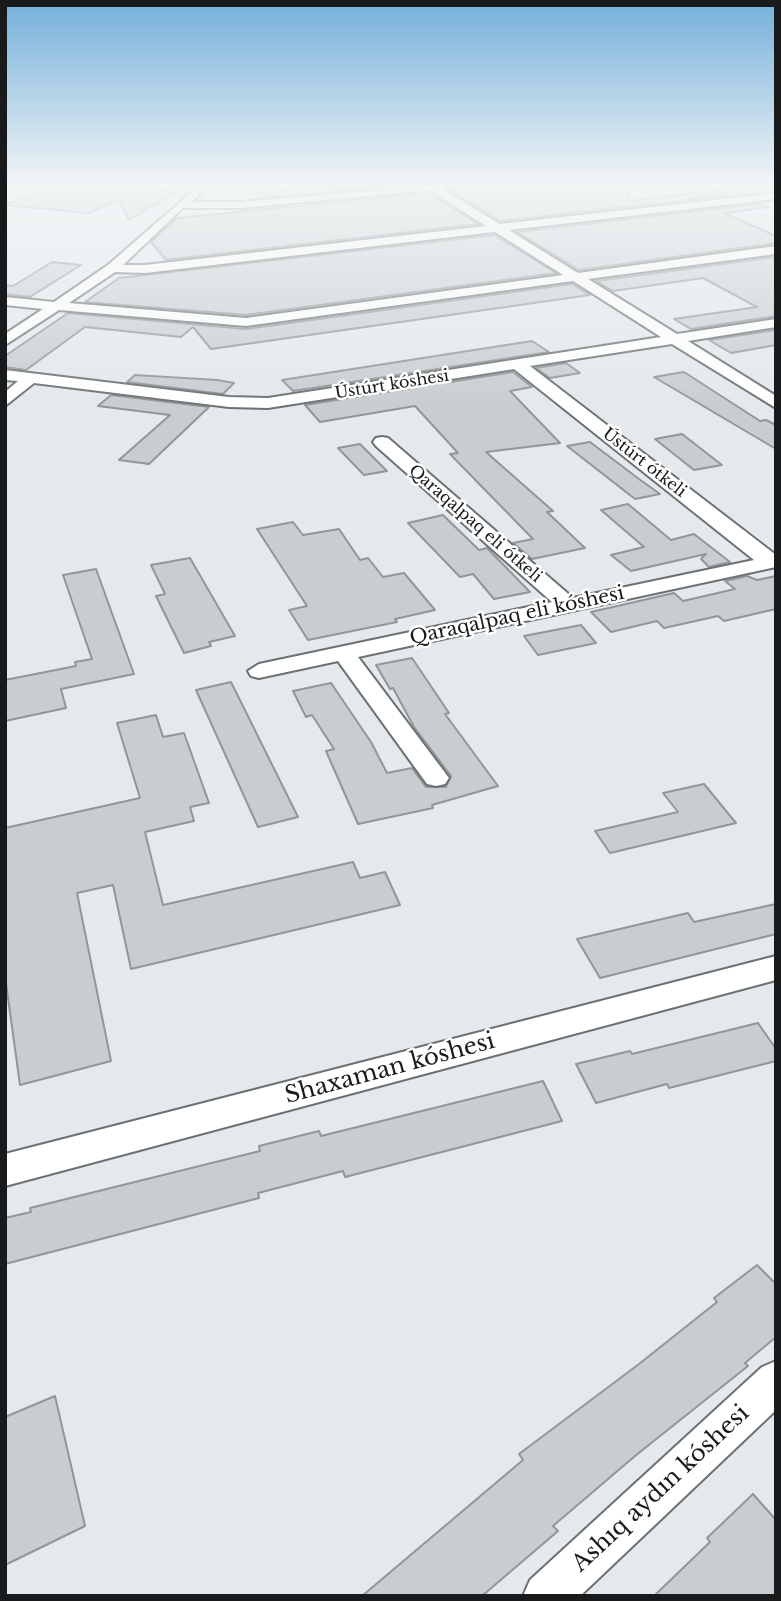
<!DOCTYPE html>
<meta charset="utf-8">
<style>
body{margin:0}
#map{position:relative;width:781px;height:1601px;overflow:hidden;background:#e3e9ec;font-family:"Libre Baskerville",serif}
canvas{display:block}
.frame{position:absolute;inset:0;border:7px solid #181a1b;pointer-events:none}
</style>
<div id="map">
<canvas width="781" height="1601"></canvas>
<div class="frame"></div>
</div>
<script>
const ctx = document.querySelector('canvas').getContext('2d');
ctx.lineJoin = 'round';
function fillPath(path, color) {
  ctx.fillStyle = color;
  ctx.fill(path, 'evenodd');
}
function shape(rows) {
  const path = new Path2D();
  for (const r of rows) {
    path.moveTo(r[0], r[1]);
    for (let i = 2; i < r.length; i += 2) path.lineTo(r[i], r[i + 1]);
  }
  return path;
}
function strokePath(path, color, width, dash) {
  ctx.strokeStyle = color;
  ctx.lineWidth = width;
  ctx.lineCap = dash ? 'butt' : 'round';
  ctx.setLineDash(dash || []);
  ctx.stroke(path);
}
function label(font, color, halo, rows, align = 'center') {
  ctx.font = font + ' "Libre Baskerville",serif';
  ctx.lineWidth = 5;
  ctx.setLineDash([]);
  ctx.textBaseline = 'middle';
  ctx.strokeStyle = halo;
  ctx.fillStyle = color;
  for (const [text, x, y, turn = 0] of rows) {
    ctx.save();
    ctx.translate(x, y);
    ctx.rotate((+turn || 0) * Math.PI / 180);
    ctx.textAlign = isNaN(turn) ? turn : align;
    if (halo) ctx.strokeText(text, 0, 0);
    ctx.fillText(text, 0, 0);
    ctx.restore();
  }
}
const building = shape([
 [60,184,104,184,176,192,129,220,119,200,88,213,5,205,60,184],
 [349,184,410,185,262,198,257,193,349,184],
 [496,184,628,184,629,201,726,189,739,194,501,221,448,189,496,184],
 [428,193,478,224,166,260,151,242,177,218,428,193],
 [760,204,769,207,724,213,776,236,776,243,579,270,517,232,760,204],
 [494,235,556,273,246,315,85,302,119,278,494,235],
 [776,257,776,316,691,329,674,319,757,307,703,278,613,291,596,281,776,257],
 [52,262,81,265,30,297,5,294,5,285,13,286,52,262],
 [572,284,590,295,211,349,193,327,181,337,85,327,26,370,5,367,5,356,68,313,246,329,572,284],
 [776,330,776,345,731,353,709,340,776,330],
 [532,341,549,352,293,391,282,380,532,341],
 [566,363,580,373,550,378,536,368,566,363],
 [513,372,532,387,510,391,560,443,486,452,553,511,547,512,585,548,532,559,513,543,533,539,450,454,458,453,415,406,320,422,305,405,513,372],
 [684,372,760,421,766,420,776,425,776,449,654,377,684,372],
 [135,375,217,380,234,383,223,394,127,382,135,375],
 [111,395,209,407,149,464,119,460,170,415,98,406,111,395],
 [682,434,722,465,694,470,655,439,682,434],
 [590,442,639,479,660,494,635,499,567,446,590,442],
 [360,444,387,471,364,475,338,448,360,444],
 [628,504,671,540,694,534,730,562,709,567,701,559,706,554,631,571,611,555,644,547,601,510,628,504],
 [443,515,479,550,487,548,530,592,494,599,473,574,460,577,408,523,443,515],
 [293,522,303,535,339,529,360,560,368,558,383,577,404,573,435,610,395,619,397,622,308,640,289,610,307,606,257,529,293,522],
 [190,558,235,636,209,642,211,646,184,653,156,596,165,594,151,565,190,558],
 [96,569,134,674,61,689,66,708,5,721,5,680,76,666,75,662,92,659,63,575,96,569],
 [747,576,757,580,776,576,776,609,724,621,718,616,664,628,657,621,611,632,591,612,674,593,683,601,735,589,725,581,747,576],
 [581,625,596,643,538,655,524,636,581,625],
 [412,658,449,713,445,714,498,786,432,805,433,808,358,824,326,751,334,749,312,715,306,717,293,691,331,683,371,742,387,773,412,768,426,787,446,787,451,776,414,727,393,688,390,689,376,665,412,658],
 [231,682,298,817,258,827,196,690,231,682],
 [156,715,163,737,184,733,209,803,190,807,194,821,145,832,163,905,353,862,360,878,385,872,400,905,131,969,113,885,77,893,111,1061,20,1085,5,976,5,828,140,798,117,723,156,715],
 [704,784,736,823,610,853,595,831,678,812,663,793,704,784],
 [776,904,776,934,600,978,577,939,688,913,694,922,776,904],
 [758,1023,776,1049,776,1061,669,1088,667,1084,596,1103,576,1064,630,1051,632,1054,758,1023],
 [543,1081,562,1121,345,1177,343,1171,258,1193,259,1198,5,1264,5,1218,31,1212,30,1208,260,1151,259,1146,319,1131,321,1136,543,1081],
 [757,1265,776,1284,776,1337,745,1363,748,1366,635,1456,553,1526,558,1531,482,1596,362,1596,523,1460,519,1454,639,1364,717,1302,714,1298,757,1265],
 [55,1396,85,1526,5,1565,5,1417,55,1396],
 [753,1494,776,1520,776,1596,654,1596,710,1542,707,1538,753,1494]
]);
fillPath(building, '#c8ced0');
strokePath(building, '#919799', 2);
const minor = shape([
 [201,184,213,184,191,202,241,202,450,184,442,189,500,224,776,193,776,199,509,230,578,273,776,246,776,254,588,279,677,334,776,319,776,327,688,341,776,396,776,408,672,344,530,366,776,555,776,567,358,657,449,778,445,784,436,786,427,784,338,661,259,678,251,676,248,671,259,664,552,602,376,446,373,442,376,438,382,437,388,438,573,598,754,560,514,369,268,408,229,407,34,383,5,406,5,392,18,381,5,380,5,370,229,397,268,398,661,337,573,281,246,326,59,310,5,345,5,334,43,309,5,305,5,297,54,302,108,265,201,184],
 [429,190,486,226,145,265,123,265,183,208,241,208,429,190],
 [495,232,563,275,246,318,69,303,115,272,145,273,495,232],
 [776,956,776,980,5,1186,5,1154,776,956],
 [776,1361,776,1410,580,1596,523,1596,530,1580,762,1367,776,1361]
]);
strokePath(minor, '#6c7173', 4);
fillPath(minor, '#fff');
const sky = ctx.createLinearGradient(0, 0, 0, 408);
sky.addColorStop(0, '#74b0da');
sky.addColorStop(0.45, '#f2f5f6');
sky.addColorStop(1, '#f2f5f600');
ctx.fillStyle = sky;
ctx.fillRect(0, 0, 781, 408);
label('16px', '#181a1b', '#fff', [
 ["Ústúrt kóshesi",392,385,-9],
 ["Ústúrt ótkeli",644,463,38],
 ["Qaraqalpaq eli ótkeli",475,524,41]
]);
label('19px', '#181a1b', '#fff', [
 ["Qaraqalpaq eli kóshesi",517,616,-12]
]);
label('23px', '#181a1b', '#fff', [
 ["Shaxaman kóshesi",390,1069,-15],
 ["Ashıq aydın kóshesi",661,1489,-43]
]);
</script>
